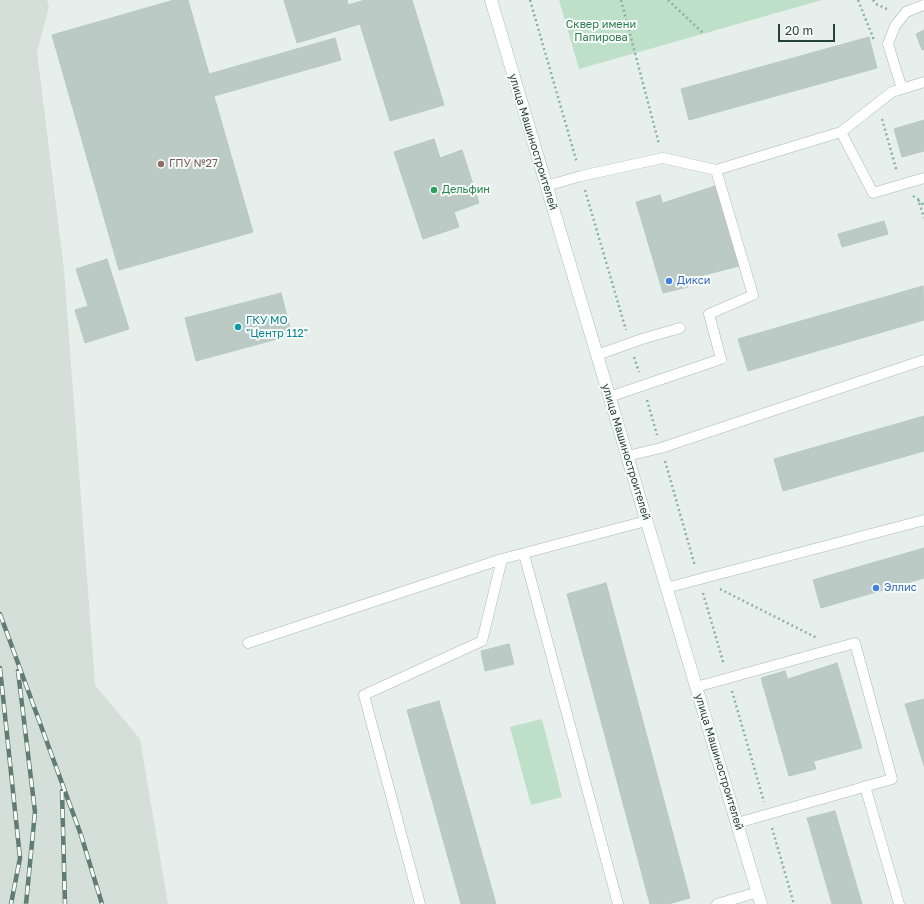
<!DOCTYPE html>
<meta charset="utf-8">
<style>
body{margin:0}
#map{position:relative;width:924px;height:904px;overflow:hidden;background:#e6efeb;font-family:"Golos Text",sans-serif}
canvas{display:block}
.scale{position:absolute;left:778px;top:24px;width:57px;height:18px;box-sizing:border-box;border:2px solid #24423a;border-top:0;padding-left:5px;font-size:12px;line-height:14px;white-space:nowrap;color:#24423a;-webkit-text-stroke:3px #f7fbf9;paint-order:stroke}
</style>
<div id="map">
<canvas width="924" height="904"></canvas>
<div class="scale">20 m</div>
</div>
<script>
const ctx = document.querySelector('canvas').getContext('2d');
ctx.lineJoin = 'round';
function fillPath(path, color) {
  ctx.fillStyle = color;
  ctx.fill(path, 'evenodd');
}
function shape(rows) {
  const path = new Path2D();
  for (const r of rows) {
    path.moveTo(r[0], r[1]);
    for (let i = 2; i < r.length; i += 2) path.lineTo(r[i], r[i + 1]);
  }
  return path;
}
function strokePath(path, color, width, dash) {
  ctx.strokeStyle = color;
  ctx.lineWidth = width;
  ctx.lineCap = dash ? 'butt' : 'round';
  ctx.setLineDash(dash || []);
  ctx.stroke(path);
}
function label(font, color, halo, rows, align = 'center') {
  ctx.font = font + ' "Golos Text",sans-serif';
  ctx.lineWidth = 4;
  ctx.setLineDash([]);
  ctx.textBaseline = 'middle';
  ctx.strokeStyle = halo;
  ctx.fillStyle = color;
  for (const [text, x, y, turn = 0] of rows) {
    ctx.save();
    ctx.translate(x, y);
    ctx.rotate((+turn || 0) * Math.PI / 180);
    ctx.textAlign = isNaN(turn) ? turn : align;
    if (halo) ctx.strokeText(text, 0, 0);
    ctx.fillText(text, 0, 0);
    ctx.restore();
  }
}
fillPath(shape([
 [0,0,47,0,49,7,37,52,64,270,95,685,140,739,168,904,0,904]
]), '#d4dfda');
fillPath(shape([
 [559,0,822,0,579,69],
 [542,719,562,797,531,805,510,727]
]), '#bfe0c8');
const building = shape([
 [174,0,188,0,209,74,335,38,341,60,214,96,253,232,119,270,52,35,174,0],
 [284,0,347,0,348,5,365,0,412,0,444,105,390,121,360,24,297,43,284,0],
 [924,30,924,49,922,50,916,34,924,30],
 [869,37,877,68,689,120,681,89,869,37],
 [924,120,924,151,902,157,894,129,924,120],
 [434,139,440,158,462,150,479,203,454,212,459,227,423,239,394,152,434,139],
 [715,186,739,266,685,280,663,203,715,186],
 [660,195,688,287,663,293,636,202,660,195],
 [884,221,888,234,842,247,838,234,884,221],
 [107,259,129,329,85,343,75,310,88,306,76,269,107,259],
 [923,286,924,320,748,371,738,339,923,286],
 [281,293,292,335,196,361,185,318,281,293],
 [924,416,924,451,783,491,774,459,924,416],
 [924,548,924,578,821,608,813,580,924,548],
 [606,583,690,898,668,904,650,904,567,594,606,583],
 [509,644,514,664,485,671,481,651,509,644],
 [837,663,862,748,814,761,788,679,837,663],
 [785,671,816,769,789,776,761,678,785,671],
 [924,699,924,766,905,704,924,699],
 [439,701,496,904,461,904,407,710,439,701],
 [835,811,862,904,832,904,807,818,835,811]
]);
fillPath(building, '#bbcac4');
strokePath(building, '#b8c9c2', 1);
const lane = shape([
 [902,89,888,44,895,26,906,12,924,5],
 [841,132,892,92,924,82],
 [546,186,581,176,663,158,716,170,841,132,873,193,924,178],
 [597,355,642,339,680,328],
 [609,397,721,359,709,314,753,295,716,170],
 [627,456,661,448,924,360],
 [524,554,618,904],
 [666,588,924,520],
 [248,643,502,559,646,521],
 [696,687,855,643,892,779,737,823],
 [865,786,899,904],
 [420,904,364,695,482,641,502,559],
 [717,904,758,892]
]);
const secondary = shape([
 [491,0,761,904]
]);
strokePath(lane, '#a8b8b2', 11);
strokePath(secondary, '#a4bbb3', 13);
strokePath(shape([
 [530,0,577,163],
 [621,0,659,144],
 [668,0,703,33],
 [858,0,874,40],
 [873,0,876,4,889,10],
 [882,119,897,172],
 [585,190,626,330],
 [913,196,918,199,924,218],
 [918,200,924,205],
 [634,357,639,372],
 [647,400,657,435],
 [665,461,695,566],
 [720,589,817,638],
 [703,593,724,665],
 [732,691,764,802],
 [772,828,794,904]
]), '#86b3a5', 2.5, [2, 3]);
strokePath(lane, '#fff', 10);
strokePath(secondary, '#fff', 12);
const rail = shape([
 [0,614,81,835,102,904],
 [0,668,20,858,11,904],
 [18,671,35,812,26,904],
 [62,791,65,904]
]);
strokePath(rail, '#5f7d75', 4.5);
strokePath(rail, '#f7fbf9', 3, [9]);
for (const [x, y, r, color] of [
 [161,164,4,"#8d6e63"],
 [434,190,4,"#2e9e5b"],
 [669,281,4,"#3f7fe0"],
 [238,327,4,"#0f9aa8"],
 [876,588,4,"#3f7fe0"]
]) {
  const dot = new Path2D();
  dot.arc(x, y, r, 0, 2 * Math.PI);
  ctx.fillStyle = color;
  ctx.fill(dot);
  strokePath(dot, '#f7fbf9', 1.5);
}
label('11px', '#2d7a4b', '#f7fbf9', [
 ["Сквер имени",601,25],
 ["Папирова",601,38]
]);
label('11px', '#24423a', '#f7fbf9', [
 ["улица Машиностроителей",533,142,73],
 ["улица Машиностроителей",626,452,73],
 ["улица Машиностроителей",719,762,73]
]);
label('11px', '#785e54', '#f7fbf9', [
 ["ГПУ №27",169,164]
], 'left');
label('11px', '#27864d', '#f7fbf9', [
 ["Дельфин",442,190]
], 'left');
label('11px', '#366cbe', '#f7fbf9', [
 ["Дикси",677,281],
 ["Эллис",884,588]
], 'left');
label('11px', '#0d838f', '#f7fbf9', [
 ["ГКУ МО",246,321],
 ["\"Центр 112\"",246,334]
], 'left');
</script>
